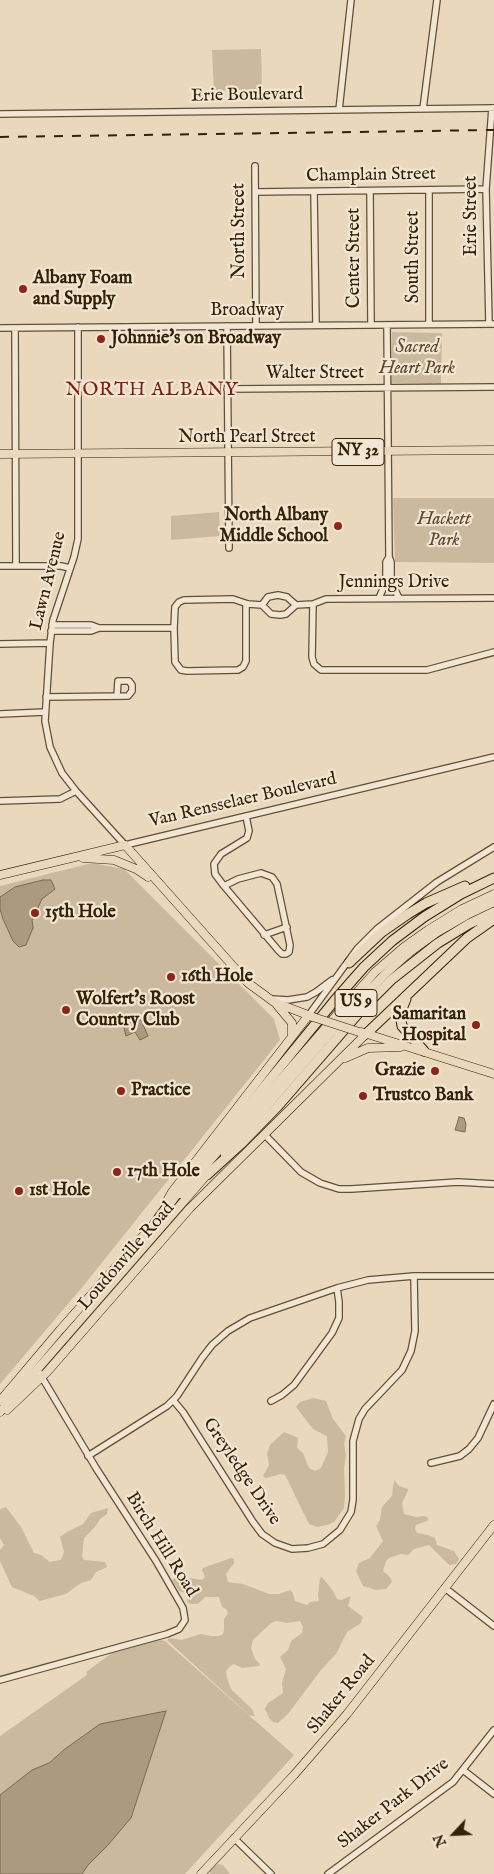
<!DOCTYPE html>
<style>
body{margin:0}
#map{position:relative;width:494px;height:1874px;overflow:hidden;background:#ead8bc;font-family:"IM FELL English",serif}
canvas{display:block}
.north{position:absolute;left:429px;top:1809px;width:50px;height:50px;-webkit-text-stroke:4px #f1e6d3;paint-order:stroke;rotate:245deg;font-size:14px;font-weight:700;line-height:20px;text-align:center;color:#342106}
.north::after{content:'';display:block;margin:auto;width:18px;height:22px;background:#342106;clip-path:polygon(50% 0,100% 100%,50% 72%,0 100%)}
</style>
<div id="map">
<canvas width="494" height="1874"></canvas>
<div class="north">N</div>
</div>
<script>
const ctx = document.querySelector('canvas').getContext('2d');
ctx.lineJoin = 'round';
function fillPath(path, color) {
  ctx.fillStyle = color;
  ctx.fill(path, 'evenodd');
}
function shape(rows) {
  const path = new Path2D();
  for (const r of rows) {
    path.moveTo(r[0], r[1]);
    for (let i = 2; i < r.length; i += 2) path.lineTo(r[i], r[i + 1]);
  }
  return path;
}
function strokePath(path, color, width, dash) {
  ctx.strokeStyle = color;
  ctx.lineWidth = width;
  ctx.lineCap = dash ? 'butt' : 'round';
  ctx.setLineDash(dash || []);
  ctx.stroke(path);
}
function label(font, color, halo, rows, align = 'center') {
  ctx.font = font + ' "IM FELL English",serif';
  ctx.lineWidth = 4.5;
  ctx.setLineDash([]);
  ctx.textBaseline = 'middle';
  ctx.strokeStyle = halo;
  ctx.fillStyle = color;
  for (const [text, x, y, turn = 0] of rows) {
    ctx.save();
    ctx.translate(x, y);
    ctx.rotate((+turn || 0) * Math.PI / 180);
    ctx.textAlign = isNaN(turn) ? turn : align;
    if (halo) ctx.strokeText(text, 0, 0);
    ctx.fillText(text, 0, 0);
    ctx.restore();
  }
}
fillPath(shape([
 [261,49,262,89,214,91,212,50],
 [392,332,442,333,441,384,391,383],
 [393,498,494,498,494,563,395,562],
 [219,512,220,536,171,540,171,516],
 [92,863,124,869,274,1019,280,1040,84,1285,0,1384,0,886],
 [313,1398,326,1401,333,1419,346,1436,344,1444,346,1455,344,1468,345,1495,344,1508,334,1522,327,1525,317,1527,309,1524,285,1475,281,1474,266,1478,263,1476,269,1465,267,1454,270,1445,284,1432,298,1438,297,1448,303,1453,309,1468,315,1471,321,1468,328,1452,327,1436,313,1429,296,1407,300,1402],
 [394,1480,399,1486,408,1489,407,1493,402,1503,404,1514,416,1517,425,1516,429,1519,427,1521,416,1525,415,1529,417,1533,428,1535,435,1538,437,1545,454,1551,459,1559,456,1564,449,1565,429,1545,414,1549,408,1555,401,1554,389,1558,386,1561,383,1571,390,1577,392,1582,386,1589,376,1590,363,1586,356,1571,359,1563,370,1558,383,1541,376,1526,380,1520,382,1507,392,1496],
 [6,1507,21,1527,34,1553,41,1555,50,1562,60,1560,62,1558,64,1552,60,1537,67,1532,83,1524,91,1513,108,1508,107,1514,100,1519,95,1527,84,1538,82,1556,84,1560,105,1562,107,1567,96,1572,91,1580,81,1583,66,1594,40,1601,34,1596,12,1587,0,1561,0,1550,4,1545,0,1538,0,1509],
 [231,1558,234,1559,234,1563,226,1574,228,1582,243,1584,269,1594,279,1594,290,1590,293,1593,295,1601,307,1605,310,1602,319,1601,318,1595,320,1578,322,1577,333,1591,337,1599,341,1600,351,1596,348,1606,363,1617,361,1623,347,1632,336,1654,321,1670,288,1714,278,1723,273,1722,269,1718,265,1709,268,1703,283,1693,282,1683,286,1669,280,1657,288,1650,291,1641,302,1633,303,1627,300,1621,287,1623,276,1621,270,1624,253,1640,251,1648,255,1659,260,1664,259,1666,242,1668,234,1664,230,1666,226,1671,227,1678,231,1689,252,1709,255,1716,253,1716,249,1715,167,1640,170,1638,181,1640,201,1634,211,1636,219,1636,223,1634,224,1630,224,1619,228,1613,226,1609,222,1607,219,1597,205,1597,198,1604,191,1604,187,1602,188,1594,179,1591,172,1580,178,1576,202,1580,205,1577,202,1570,203,1568],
 [160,1640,165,1641,294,1755,185,1874,0,1874,0,1736,87,1675,86,1672,112,1653],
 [218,1864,223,1865,230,1874,210,1874,210,1870,213,1867]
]), '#cbb99d');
const water = shape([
 [43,880,51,880,55,889,42,899,32,920,33,928,26,945,19,947,13,941,3,919,0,909,0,897,15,887,43,880],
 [141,1020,148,1036,140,1040,135,1032,126,1036,123,1024,141,1020],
 [459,1117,464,1118,466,1124,465,1132,455,1130,459,1117],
 [166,1711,131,1818,108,1845,88,1865,82,1874,0,1874,0,1795,32,1770,49,1763,65,1749,100,1724,166,1711]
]);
fillPath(water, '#ac9a7e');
strokePath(water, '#7c6a4e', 1);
const minor = shape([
 [423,109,437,0],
 [339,110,351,0],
 [0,114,494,108],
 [255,166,256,326],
 [370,191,371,325],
 [256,192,486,189],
 [314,192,316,325],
 [429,324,429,190],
 [489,324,486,189,492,108],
 [227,326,229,548],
 [78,327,78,539,74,557,53,620,50,643,45,721,50,747,62,773,76,791,125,845,494,757],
 [0,328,494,324],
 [15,328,16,566],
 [227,389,494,387],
 [389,557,391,562,391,582,399,598],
 [0,566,61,566,70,568],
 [278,595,287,597,296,605,286,614,280,615,271,614,262,605,268,597,278,595],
 [379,598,386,582,386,562,389,557,387,325],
 [313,604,312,657,314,664,321,670,427,670,494,652],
 [296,605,313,604,326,599,494,598],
 [52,625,91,625,99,628],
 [174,628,175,662,181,670,187,671,238,670,243,667,246,661,246,604],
 [51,631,91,631,99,628,174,628,175,607,179,602,184,600,233,599,248,604,262,605],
 [0,644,50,643],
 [46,697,127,696,128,696,132,691,132,685,129,681,118,681,117,696],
 [0,714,45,712],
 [0,801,60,799,76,791],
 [261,873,272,877,277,884,290,945,289,952,286,954,282,954,278,950,224,886,238,879,261,873],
 [224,886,215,874,214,864,221,854,247,838,249,831,246,816],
 [264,935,287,927],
 [272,999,288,1000,307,997,316,992,332,980],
 [308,1016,357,949,377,929,437,882,494,847],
 [265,1135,301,1172,320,1183,339,1189,351,1189,458,1182,494,1184],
 [173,1400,183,1412,253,1522,262,1534,275,1543,292,1549,308,1548,323,1544,340,1530,351,1512,353,1500,353,1441,359,1419,365,1409,402,1370,411,1351,415,1331,414,1276],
 [271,1401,282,1395,294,1385,332,1333,339,1318,339,1302,337,1288],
 [88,1456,167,1406,177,1396,202,1358,212,1345,228,1331,250,1318,337,1288,368,1280,414,1276,494,1276],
 [431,1463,460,1456,469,1449,478,1438,494,1404],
 [445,1588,494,1626],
 [0,1680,167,1634,179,1629,185,1620,183,1608,156,1561,96,1468,37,1369],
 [463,1770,494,1794],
 [234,1838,271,1874],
 [328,1874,453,1782,494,1730]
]);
const major = shape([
 [0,454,494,450],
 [83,858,114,860,136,869,148,877],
 [0,875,125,845,248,983,274,1002,313,1017],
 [277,1005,292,1023,292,1036],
 [361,1032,494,1074],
 [345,1058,368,1048,401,1047],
 [225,1154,353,1007,384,975,410,952,436,933,467,915,494,902],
 [181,1194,340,1011,375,972,404,947,428,930,462,909,494,894],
 [166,1203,172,1192,308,1016],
 [0,1401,60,1330,160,1217],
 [7,1410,47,1372,190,1208,366,1034],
 [0,1412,211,1170],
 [201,1874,294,1775,347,1714,494,1525]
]);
const highway = shape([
 [349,963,382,932,408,914,426,903,465,886],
 [406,999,400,1014,402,1026,424,1051],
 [366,1034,467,938,494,919],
 [207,1175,241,1144,278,1106,363,1008,391,980,438,943,469,924,494,912],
 [156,1222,178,1192,335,1000,364,967,392,941,424,917,461,894,494,878]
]);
strokePath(minor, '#624f34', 8);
strokePath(major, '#342106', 9);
strokePath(highway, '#342106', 11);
strokePath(minor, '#f1e6d3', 5.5);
strokePath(major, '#ead8bc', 8);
strokePath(highway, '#ead8bc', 9);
strokePath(shape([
 [0,137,494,130]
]), '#342106', 2, [9, 9]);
const majorBridge = shape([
 [313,1017,359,1032]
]);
strokePath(majorBridge, '#342106', 9, []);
strokePath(majorBridge, '#ead8bc', 8);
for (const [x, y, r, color] of [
 [23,289,5,"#8f2418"],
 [101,339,5,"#8f2418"],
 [338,526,5,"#8f2418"],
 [35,913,5,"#8f2418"],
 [171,977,5,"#8f2418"],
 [66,1010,5,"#8f2418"],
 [476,1025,5,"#8f2418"],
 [435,1071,5,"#8f2418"],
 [121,1091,5,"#8f2418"],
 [363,1096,5,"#8f2418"],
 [117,1172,5,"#8f2418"],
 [19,1191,5,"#8f2418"]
]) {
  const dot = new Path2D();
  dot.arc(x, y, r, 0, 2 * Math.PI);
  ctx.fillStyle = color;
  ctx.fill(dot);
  strokePath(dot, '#f1e6d3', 2);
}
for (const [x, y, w] of [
 [358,452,52],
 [356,1003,42]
]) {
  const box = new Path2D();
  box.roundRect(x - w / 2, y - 13.5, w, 27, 4);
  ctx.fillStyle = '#f1e6d3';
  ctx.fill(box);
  strokePath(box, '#342106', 1);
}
label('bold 16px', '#342106', null, [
 ["NY 32",358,452],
 ["US 9",356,1003]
]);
label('18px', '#342106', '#f1e6d3', [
 ["Erie Boulevard",247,96,-1],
 ["Champlain Street",371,176,-1],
 ["Erie Street",472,216,-90],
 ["North Street",240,231,-90],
 ["South Street",414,257,-90],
 ["Center Street",355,258,-90],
 ["Broadway",247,311],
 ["Walter Street",315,374],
 ["North Pearl Street",247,438],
 ["Lawn Avenue",49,581,-76],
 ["Jennings Drive",394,583],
 ["Van Rensselaer Boulevard",243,801,-13],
 ["Loudonville Road",127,1257,-49],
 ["Greyledge Drive",241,1472,56],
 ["Birch Hill Road",161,1545,58],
 ["Shaker Road",342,1695,-51],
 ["Shaker Park Drive",394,1804,-38]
]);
label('bold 18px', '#342106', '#f1e6d3', [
 ["Albany Foam",33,279],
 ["and Supply",33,300],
 ["Johnnie's on Broadway",111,339],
 ["North Albany",328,516,"right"],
 ["Middle School",328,537,"right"],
 ["15th Hole",45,913],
 ["16th Hole",181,977],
 ["Wolfert's Roost",76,1000],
 ["Country Club",76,1021],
 ["Samaritan",466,1015,"right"],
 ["Hospital",466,1036,"right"],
 ["Grazie",425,1071,"right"],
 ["Practice",131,1091],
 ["Trustco Bank",373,1096],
 ["17th Hole",127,1172],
 ["1st Hole",29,1191]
], 'left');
label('italic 18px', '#5a472c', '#f1e6d3', [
 ["Sacred",417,348],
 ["Heart Park",417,369],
 ["Hackett",444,520],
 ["Park",444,541]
]);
ctx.letterSpacing = '1px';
label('19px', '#7a1f14', '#f1e6d3', [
 ["NORTH ALBANY",152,391]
]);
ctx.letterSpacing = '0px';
</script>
